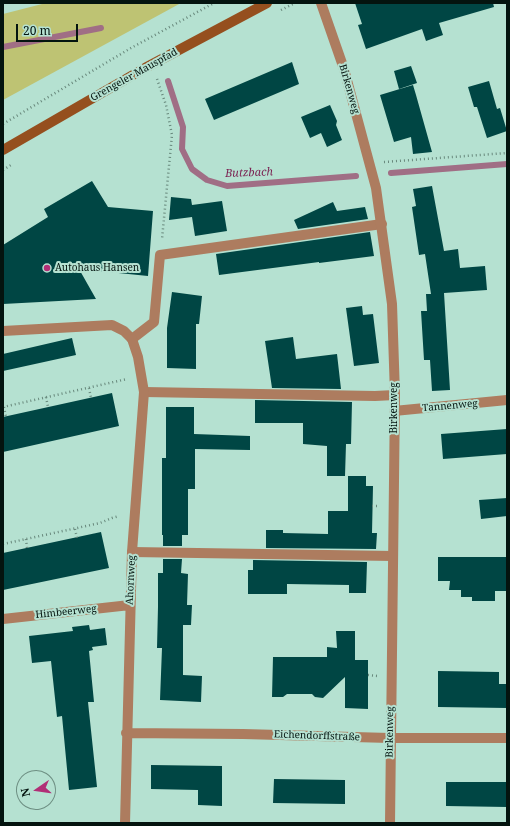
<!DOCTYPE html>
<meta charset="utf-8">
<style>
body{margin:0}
#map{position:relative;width:510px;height:826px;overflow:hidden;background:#b5e1d1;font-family:"Noto Serif",serif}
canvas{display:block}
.frame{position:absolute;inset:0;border:4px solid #04140f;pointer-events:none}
.north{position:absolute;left:16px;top:770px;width:40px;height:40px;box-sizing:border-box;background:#b5e1d1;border:1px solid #6e8f83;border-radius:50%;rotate:257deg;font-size:11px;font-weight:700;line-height:16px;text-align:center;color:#04140f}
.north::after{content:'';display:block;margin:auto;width:14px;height:18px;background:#b12e76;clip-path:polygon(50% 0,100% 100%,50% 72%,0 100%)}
.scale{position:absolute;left:16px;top:24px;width:62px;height:18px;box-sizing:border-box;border:2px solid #04140f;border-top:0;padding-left:5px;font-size:12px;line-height:14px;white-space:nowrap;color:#04140f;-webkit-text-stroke:3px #b5e1d1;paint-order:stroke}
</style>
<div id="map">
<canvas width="510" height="826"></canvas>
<div class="frame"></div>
<div class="north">N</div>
<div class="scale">20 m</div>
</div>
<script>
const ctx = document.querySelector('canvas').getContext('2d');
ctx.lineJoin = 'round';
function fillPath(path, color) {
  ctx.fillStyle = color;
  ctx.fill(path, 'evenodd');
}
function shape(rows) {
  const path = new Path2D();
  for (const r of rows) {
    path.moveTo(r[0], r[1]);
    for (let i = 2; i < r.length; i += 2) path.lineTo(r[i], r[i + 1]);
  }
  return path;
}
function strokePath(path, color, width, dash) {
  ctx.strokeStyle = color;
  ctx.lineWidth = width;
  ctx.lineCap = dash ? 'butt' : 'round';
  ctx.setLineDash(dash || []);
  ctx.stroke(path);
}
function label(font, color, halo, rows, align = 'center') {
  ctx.font = font + ' "Noto Serif",serif';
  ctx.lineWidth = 4;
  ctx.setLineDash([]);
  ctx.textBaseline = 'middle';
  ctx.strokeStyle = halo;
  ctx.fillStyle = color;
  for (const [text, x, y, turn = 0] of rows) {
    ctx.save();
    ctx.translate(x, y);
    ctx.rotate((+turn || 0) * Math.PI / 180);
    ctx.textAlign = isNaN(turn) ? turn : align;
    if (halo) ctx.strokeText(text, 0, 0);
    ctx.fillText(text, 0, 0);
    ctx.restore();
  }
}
fillPath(shape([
 [46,3,181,3,3,100,3,14]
]), '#bec373');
strokePath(shape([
 [3,47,101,28],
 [168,81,183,127,182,149,192,169,207,180,227,186,356,176],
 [391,173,507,164]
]), '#a06e85', 6);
fillPath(shape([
 [355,3,493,3,494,7,439,23,443,35,426,41,422,29,366,49,358,25,362,24],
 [292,62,299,84,214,120,205,99],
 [411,66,417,83,399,89,394,71],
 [489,81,497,109,500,108,507,131,487,138,477,107,474,107,468,87],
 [413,85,416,95,432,152,413,154,411,137,394,142,380,95],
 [330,105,337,121,336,125,342,140,327,147,321,133,310,138,301,117],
 [92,181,108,207,153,211,148,276,79,269,96,299,3,304,3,245,48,217,44,209],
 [432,186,444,251,458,249,460,268,485,266,487,290,444,293,450,390,432,391,430,360,424,360,421,311,427,311,426,294,431,294,425,254,419,255,412,207,416,206,413,189],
 [171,197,191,199,192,205,222,201,227,231,195,236,192,217,169,220],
 [333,202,337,211,365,207,368,219,298,229,294,220],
 [370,232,374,256,319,263,319,262,219,275,216,254],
 [172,292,202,296,199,324,196,324,196,369,167,368,167,328],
 [362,306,363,315,373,314,379,363,354,366,346,308],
 [293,337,296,359,337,354,341,389,272,388,265,341],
 [72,338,76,355,3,371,3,354],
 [112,393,119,426,3,452,3,417],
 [255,400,352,402,351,444,346,444,345,476,327,476,327,446,303,444,303,423,255,423],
 [166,407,194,407,194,434,250,436,250,450,195,449,195,489,188,489,188,535,182,535,182,546,163,546,163,535,162,535,162,458,166,458],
 [507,429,507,454,443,459,441,434],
 [348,476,366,476,366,486,373,486,372,533,377,533,376,549,266,548,266,530,283,530,283,533,328,534,328,511,348,511],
 [507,498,507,516,481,519,479,500],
 [101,532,109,568,3,590,3,553],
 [438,557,507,557,507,591,495,591,495,601,472,601,472,597,461,597,461,590,449,590,450,581,438,581],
 [163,559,182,559,181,573,188,574,187,605,192,605,191,625,183,625,183,675,202,676,201,702,160,700,162,648,157,648,158,607,158,573,163,573],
 [253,560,367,562,366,593,349,593,349,585,287,584,287,594,248,594,248,570,253,570],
 [89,625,90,630,105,628,107,645,92,647,93,650,89,651,94,702,88,702,97,787,69,790,62,716,57,717,51,661,32,663,29,636,73,631,72,627],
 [336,631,355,631,355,660,368,660,368,709,345,708,345,677,323,698,315,697,312,694,287,694,283,697,272,697,273,657,327,657,327,647,337,648],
 [438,671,499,672,499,684,507,684,507,708,438,707],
 [151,765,222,766,222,806,198,805,198,790,151,789],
 [274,779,345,780,345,804,273,803],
 [446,782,507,782,507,807,446,806]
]), '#004644');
strokePath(shape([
 [281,10,295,3],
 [157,79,166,105,172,135,162,239],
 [3,124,131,48,214,3],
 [384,162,507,153],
 [3,170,11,165],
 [89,388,91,398],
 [46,397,48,407],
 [3,407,127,379],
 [4,407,6,417],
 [372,506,380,506],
 [75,529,77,538],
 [26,539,27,548],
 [3,544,100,523,112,518,119,516],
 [368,675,378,676]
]), '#68887c', 2.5, [1, 3]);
strokePath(shape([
 [3,331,112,325,124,331,132,339,154,322,160,255,382,224],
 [144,392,375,396,395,395],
 [132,552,393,556]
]), '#ad7c5f', 10);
strokePath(shape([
 [321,3,344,69,376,188,392,304,395,395,390,823],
 [394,411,507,400],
 [3,619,130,605],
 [126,733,243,734,390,738,507,738],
 [125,823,132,552,144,392,138,357,132,339]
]), '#ad7c5f', 10);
strokePath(shape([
 [3,150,145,68,267,3]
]), '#954f1e', 10);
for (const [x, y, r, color] of [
 [47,268,4,"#b12e76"]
]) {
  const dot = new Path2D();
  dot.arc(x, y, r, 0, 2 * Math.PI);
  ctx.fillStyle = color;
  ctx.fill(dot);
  strokePath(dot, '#b5e1d1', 1.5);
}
label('10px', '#04140f', '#b5e1d1', [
 ["Grengeler Mauspfad",134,75,-29],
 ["Birkenweg",349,89,74],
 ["Tannenweg",450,406,-5],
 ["Birkenweg",394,408,-90],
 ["Ahornweg",131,580,-87],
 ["Himbeerweg",66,612,-6],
 ["Birkenweg",390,732,-89],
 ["Eichendorffstraße",317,736,2]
]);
label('10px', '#04140f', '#b5e1d1', [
 ["Autohaus Hansen",55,268]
], 'left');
label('italic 11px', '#7a1f50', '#b5e1d1', [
 ["Butzbach",249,173,-2]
]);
</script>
